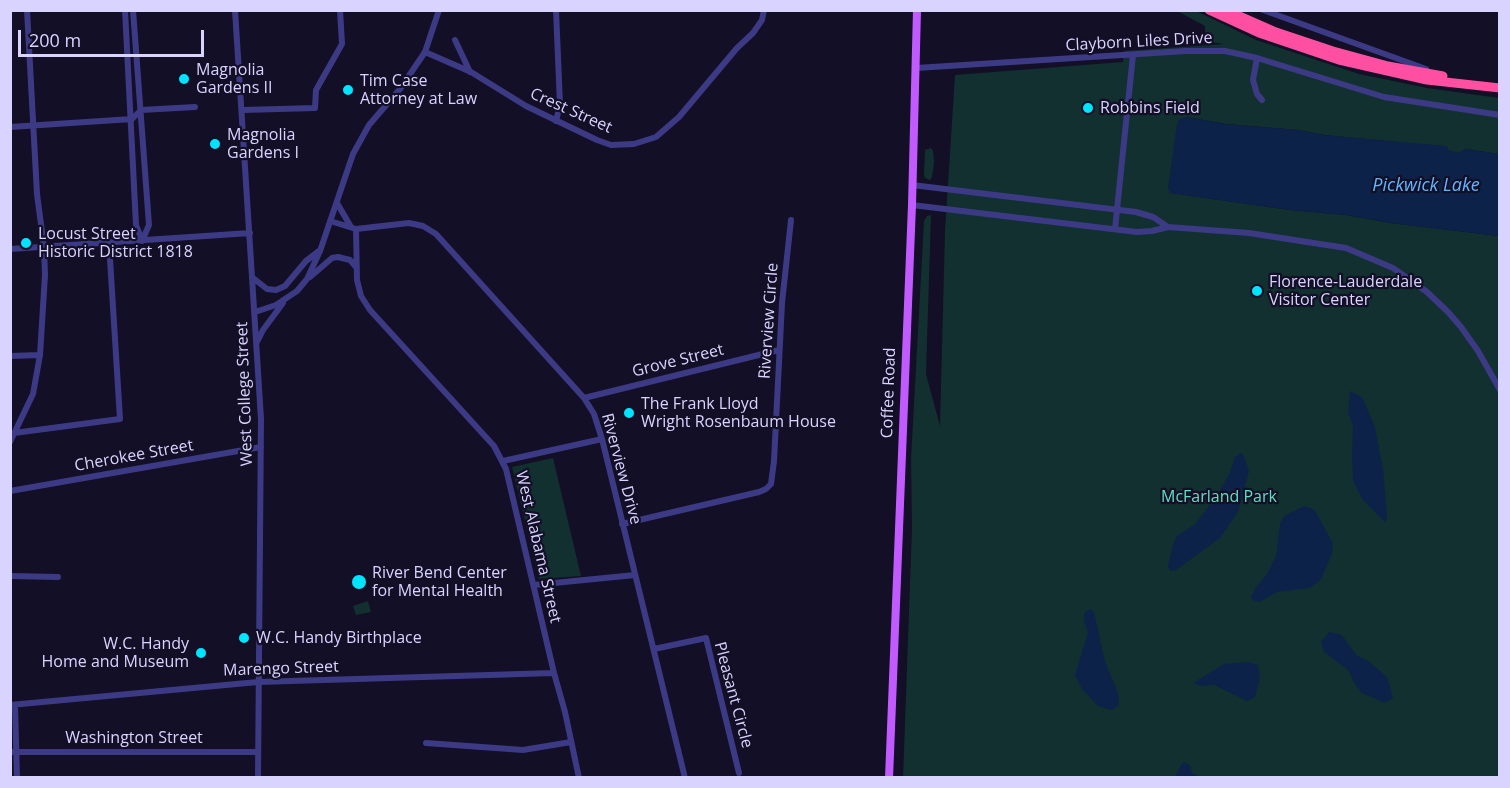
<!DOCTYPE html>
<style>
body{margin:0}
#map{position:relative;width:1510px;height:788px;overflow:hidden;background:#130f26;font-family:"Open Sans",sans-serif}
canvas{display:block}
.frame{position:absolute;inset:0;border:12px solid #d9d4ff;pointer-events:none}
.scale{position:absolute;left:18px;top:30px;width:186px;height:27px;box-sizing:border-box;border:3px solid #d9d4ff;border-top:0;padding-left:8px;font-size:18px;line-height:21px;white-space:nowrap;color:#d9d4ff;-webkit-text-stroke:4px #130f26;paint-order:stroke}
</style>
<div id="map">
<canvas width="1510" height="788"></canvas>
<div class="frame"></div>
<div class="scale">200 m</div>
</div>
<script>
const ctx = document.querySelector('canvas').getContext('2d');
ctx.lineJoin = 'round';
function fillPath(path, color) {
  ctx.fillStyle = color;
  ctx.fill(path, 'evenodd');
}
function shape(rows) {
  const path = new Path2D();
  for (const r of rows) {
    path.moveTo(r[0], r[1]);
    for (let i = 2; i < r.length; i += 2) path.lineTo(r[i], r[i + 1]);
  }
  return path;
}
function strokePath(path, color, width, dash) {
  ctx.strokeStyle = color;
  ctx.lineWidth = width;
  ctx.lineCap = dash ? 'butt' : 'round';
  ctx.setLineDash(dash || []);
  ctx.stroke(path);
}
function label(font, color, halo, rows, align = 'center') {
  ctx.font = font + ' "Open Sans",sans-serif';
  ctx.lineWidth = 4.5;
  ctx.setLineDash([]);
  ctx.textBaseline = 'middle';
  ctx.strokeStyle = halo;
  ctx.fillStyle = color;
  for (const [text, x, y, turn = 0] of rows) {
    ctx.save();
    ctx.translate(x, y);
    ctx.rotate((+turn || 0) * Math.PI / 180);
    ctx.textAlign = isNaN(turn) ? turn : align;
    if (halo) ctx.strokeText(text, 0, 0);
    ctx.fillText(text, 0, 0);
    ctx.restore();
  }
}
fillPath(shape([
 [1194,10,1256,40,1359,74,1427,88,1499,98,1499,154,1465,149,1460,153,1396,142,1324,135,1298,130,1226,124,1186,117,1171,193,1290,210,1346,215,1391,223,1499,236,1499,777,903,778,912,528,911,459,924,221,927,216,931,215,926,374,940,426,945,231,955,75,1123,62,1124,51,1224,44,1205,41,1205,26,1177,11],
 [931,148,933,151,934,163,932,177,930,180,925,178,924,174,925,150],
 [553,458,581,576,539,579,512,467],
 [368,601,371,612,356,615,353,606]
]), '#12302f');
fillPath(shape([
 [1186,117,1226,124,1298,130,1324,135,1447,146,1449,151,1460,153,1465,149,1499,154,1499,236,1391,223,1346,215,1290,210,1170,193,1168,188,1177,124,1180,119],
 [1350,391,1362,397,1375,427,1383,470,1387,514,1386,523,1362,499,1353,481,1352,454,1353,427,1348,412],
 [1242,452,1249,471,1238,512,1220,538,1176,570,1170,571,1168,566,1173,544,1177,536,1194,525,1217,496,1230,472,1235,457],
 [1304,506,1314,509,1333,543,1332,554,1321,579,1310,588,1277,592,1260,602,1254,601,1251,597,1257,586,1267,574,1276,556,1280,524,1284,516],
 [1090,609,1094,612,1105,662,1118,693,1119,705,1112,710,1098,706,1082,689,1075,675,1088,632,1084,621,1084,613],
 [1329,632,1342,635,1357,656,1367,660,1387,677,1393,698,1385,703,1362,693,1354,683,1348,670,1324,652,1321,642],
 [1248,662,1258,665,1260,678,1255,697,1247,701,1214,685,1201,686,1193,683,1224,664],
 [1184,762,1190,765,1192,773,1201,777,1175,777,1181,765]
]), '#0c2248');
strokePath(shape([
 [125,10,136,225,142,240],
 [133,10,149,225,142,241],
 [235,10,261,419,258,778],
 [556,10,560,105,556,121],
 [1263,10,1426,69],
 [455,40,470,72],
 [425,52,471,72,526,106,597,140,611,145,634,144,656,137,679,117,737,48,753,33,762,20,764,10],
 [1257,58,1253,80,1257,94,1262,100],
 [916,68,1186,51,1225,51,1257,58,1384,97,1500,115],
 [243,110,315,108,316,90,342,44,340,10],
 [10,127,132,119,141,110,195,107],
 [912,185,1136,212,1153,217,1168,227],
 [337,203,351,227],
 [912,205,1137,232,1152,231,1168,227,1249,233,1346,248,1393,268,1427,292,1448,312,1461,327,1478,351,1500,390],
 [330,221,356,229,409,223,423,226,436,234,584,398,594,414,602,439,685,778],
 [356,229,357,280,361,296,370,310,494,446,506,469,554,673,565,712,579,778],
 [1115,229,1133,55],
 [10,249,250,233],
 [310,277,332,258,338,257,350,260,356,267],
 [253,278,267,289,276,290,285,286,306,261,319,251],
 [255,312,276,305,297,291,307,279,320,251,353,154,369,125,400,89,425,52,439,10],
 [257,342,263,330,283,303],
 [10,356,40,355],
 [584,398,779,350],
 [14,433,120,419,109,243],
 [10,442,33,394,40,355,45,275,44,247,37,194,27,10],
 [503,461,602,439],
 [10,491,261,447],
 [622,524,759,492,766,489,771,484,774,461,782,303,791,220],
 [10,576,58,577],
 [534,585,635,575],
 [654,649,706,638,739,773],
 [10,705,258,682,554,673],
 [15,705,17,778],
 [426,743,523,750,571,742],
 [10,752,258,752]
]), '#3d3a85', 6);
strokePath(shape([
 [889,778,912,205,917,10]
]), '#c25bff', 8);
strokePath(shape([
 [1209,10,1259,33,1339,60,1427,80,1500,88],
 [1226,10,1276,32,1333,51,1388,66,1443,76]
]), '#ff4fa3', 9);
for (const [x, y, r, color] of [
 [184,79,6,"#00e5ff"],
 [348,90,6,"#00e5ff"],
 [1088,108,6,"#00e5ff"],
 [215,144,6,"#00e5ff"],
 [26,243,6,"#00e5ff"],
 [1257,291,6,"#00e5ff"],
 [629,413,6,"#00e5ff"],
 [359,582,8,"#00e5ff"],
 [244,638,6,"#00e5ff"],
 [201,653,6,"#00e5ff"]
]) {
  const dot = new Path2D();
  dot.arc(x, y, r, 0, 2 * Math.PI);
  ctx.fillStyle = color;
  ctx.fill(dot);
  strokePath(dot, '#130f26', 2);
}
label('16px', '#d9d4ff', '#130f26', [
 ["Clayborn Liles Drive",1139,42,-3],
 ["Crest Street",571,111,24],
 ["Riverview Circle",769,321,-86],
 ["Grove Street",678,361,-14],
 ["Coffee Road",889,393,-88],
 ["West College Street",245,394,-92],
 ["Cherokee Street",134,456,-10],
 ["Riverview Drive",621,469,75],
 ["West Alabama Street",538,547,77],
 ["Marengo Street",281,669,-2],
 ["Pleasant Circle",733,695,75],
 ["Washington Street",134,738]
]);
label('16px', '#d9d4ff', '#130f26', [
 ["Magnolia",196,70],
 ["Gardens II",196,88],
 ["Tim Case",360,81],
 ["Attorney at Law",360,99],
 ["Robbins Field",1100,108],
 ["Magnolia",227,135],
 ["Gardens I",227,153],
 ["Locust Street",38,234],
 ["Historic District 1818",38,252],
 ["Florence-Lauderdale",1269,282],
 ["Visitor Center",1269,300],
 ["The Frank Lloyd",641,404],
 ["Wright Rosenbaum House",641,422],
 ["River Bend Center",372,573],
 ["for Mental Health",372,591],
 ["W.C. Handy Birthplace",256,638],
 ["W.C. Handy",189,644,"right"],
 ["Home and Museum",189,662,"right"]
], 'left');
label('16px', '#5fe0c0', '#130f26', [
 ["McFarland Park",1219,497]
]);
label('italic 18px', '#62b6ff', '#130f26', [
 ["Pickwick Lake",1426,186]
]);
</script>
